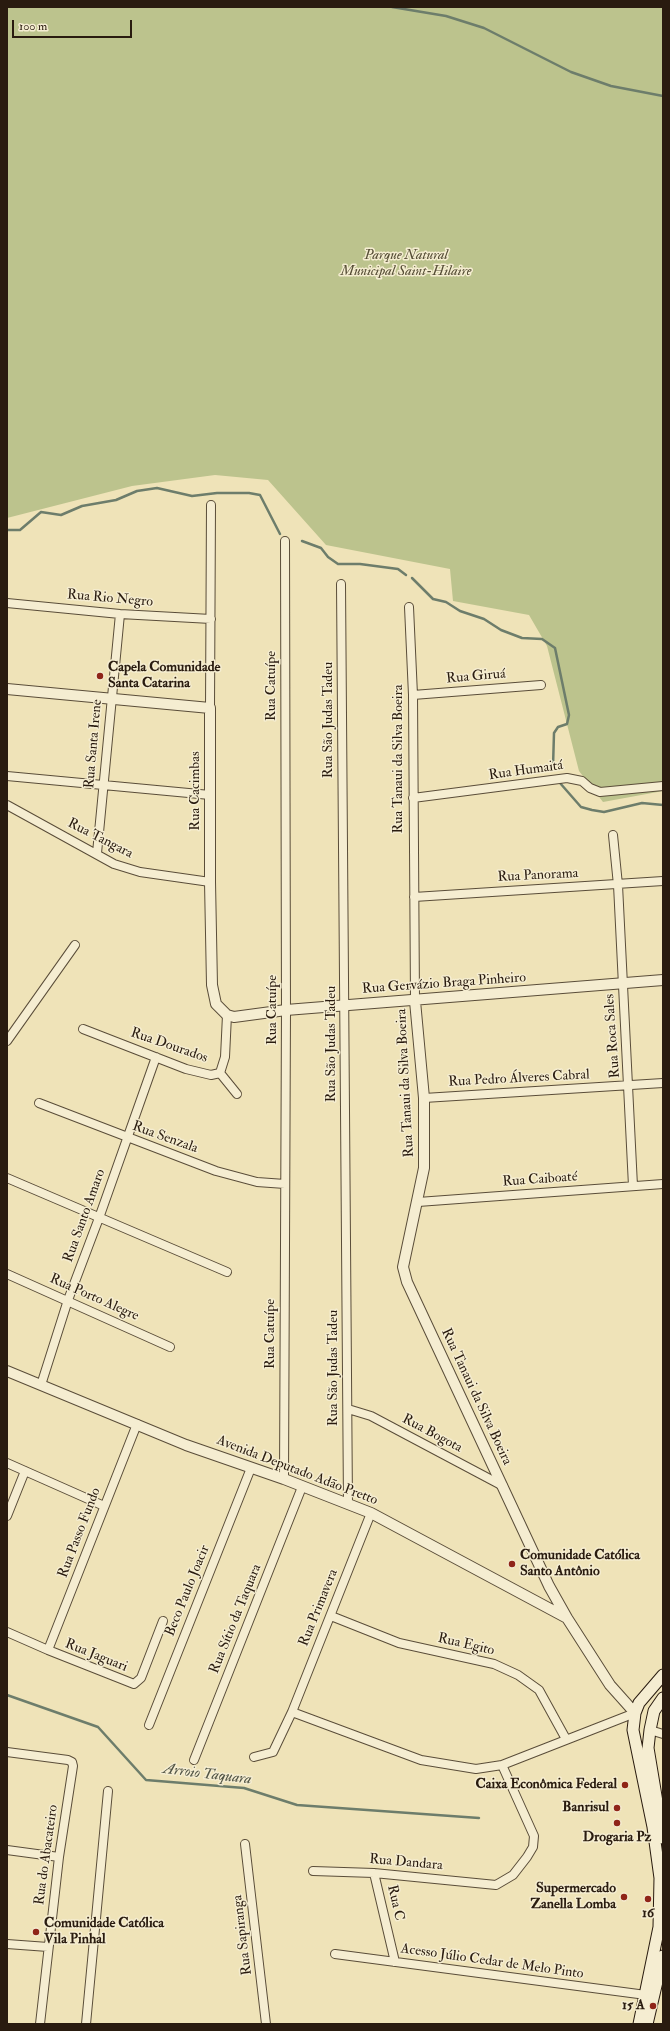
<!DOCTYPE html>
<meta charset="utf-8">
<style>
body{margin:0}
#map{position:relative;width:670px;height:2031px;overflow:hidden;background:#efe3b8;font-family:"IM FELL Double Pica",serif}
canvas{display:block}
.frame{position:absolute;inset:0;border:8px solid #291b0f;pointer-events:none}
.scale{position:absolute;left:12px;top:20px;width:120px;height:18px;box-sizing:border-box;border:2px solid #291b0f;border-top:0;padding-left:5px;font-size:12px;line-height:14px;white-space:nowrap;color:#291b0f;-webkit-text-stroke:3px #f5edd1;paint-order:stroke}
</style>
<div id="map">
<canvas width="670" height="2031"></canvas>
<div class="frame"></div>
<div class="scale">100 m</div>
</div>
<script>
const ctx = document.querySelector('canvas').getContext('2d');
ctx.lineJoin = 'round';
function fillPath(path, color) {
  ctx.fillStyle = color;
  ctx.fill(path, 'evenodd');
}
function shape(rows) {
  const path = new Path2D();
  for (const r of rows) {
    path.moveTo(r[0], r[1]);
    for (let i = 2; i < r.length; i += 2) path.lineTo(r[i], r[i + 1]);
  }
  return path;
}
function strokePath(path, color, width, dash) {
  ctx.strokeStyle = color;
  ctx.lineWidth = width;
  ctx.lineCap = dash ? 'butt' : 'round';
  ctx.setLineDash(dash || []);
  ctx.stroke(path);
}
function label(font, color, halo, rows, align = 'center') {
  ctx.font = font + ' "IM FELL Double Pica",serif';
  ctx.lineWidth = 3;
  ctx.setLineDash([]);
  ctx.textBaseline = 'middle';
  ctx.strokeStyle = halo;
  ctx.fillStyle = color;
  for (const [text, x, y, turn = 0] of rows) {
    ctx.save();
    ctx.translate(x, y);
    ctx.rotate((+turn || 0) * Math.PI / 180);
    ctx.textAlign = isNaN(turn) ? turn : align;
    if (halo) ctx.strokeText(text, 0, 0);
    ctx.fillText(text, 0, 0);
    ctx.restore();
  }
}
fillPath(shape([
 [7,7,663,7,663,791,603,802,579,771,547,646,529,615,453,601,450,569,326,545,268,480,215,475,132,486,7,518]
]), '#bcc38d');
strokePath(shape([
 [392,7,446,16,484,28,571,72,611,86,663,96],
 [7,530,20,530,41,512,61,515,82,506,116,500,137,491,157,488,192,496,217,493,249,493,260,495,280,534],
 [302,541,321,548,328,557,338,564,360,564,398,569,406,575],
 [412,578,433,599,446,602,460,611,484,619,501,630,522,638,542,639,555,648,569,715,567,724,558,727,554,733,553,767],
 [560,783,581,807,592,810,604,812,642,803,663,805],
 [7,1695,98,1727,146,1780,244,1788,297,1805,479,1818]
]), '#6d7d6b', 2.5);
const minor = shape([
 [341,584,348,1504],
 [7,603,120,614,211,619],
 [409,607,413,695,415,1001],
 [413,695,541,685],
 [210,708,211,505],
 [7,776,210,795],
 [413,798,567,778,582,781,590,788,600,792,663,786],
 [7,805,114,864,140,872,210,882],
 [613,835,618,885,633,1186],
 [97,853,120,614],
 [414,897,663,881],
 [83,1029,186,1069,211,1075,220,1073,237,1094],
 [7,1041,75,945],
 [220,1073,225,1057,227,1015],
 [424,1098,663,1083],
 [39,1103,216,1171,257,1182,285,1184],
 [7,1178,227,1272],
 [418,1202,663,1184],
 [7,1274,170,1347],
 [41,1385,68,1300,99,1218,156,1057],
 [348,1409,371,1416,503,1486],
 [7,1463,104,1506],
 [284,1479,286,1010,285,541],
 [7,1516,25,1471],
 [331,1616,399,1643,494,1664,518,1675,539,1690,566,1739],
 [7,1632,48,1650,134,1684,141,1678,163,1621],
 [48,1650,137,1424],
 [292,1712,421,1760,476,1769,502,1765,635,1713],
 [149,1725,251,1468],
 [650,1730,663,1734],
 [7,1752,68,1760,72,1762,73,1766,59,1857,40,2024],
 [254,1757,273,1752,292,1712,371,1513],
 [194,1760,302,1487],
 [245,1844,266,2024],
 [7,1850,59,1857],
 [313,1871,374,1873,496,1885,513,1875,527,1857,533,1847,534,1836,502,1765],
 [374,1873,395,1962],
 [7,1944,48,1947],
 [335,1954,646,1995],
 [86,2024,108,1791]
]);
const tertiary = shape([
 [7,689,210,708,210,882,212,985,216,1004,227,1015,234,1017,286,1010,663,980],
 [415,1001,424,1098,424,1168,403,1267,407,1282,549,1586,567,1618,610,1685,635,1713],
 [7,1371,186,1445,284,1479,371,1513,567,1618]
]);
const secondary = shape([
 [663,1698,654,1711,650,1730,648,1748,663,1838],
 [639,2024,659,1927,660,1878,653,1827,633,1730,635,1713,639,1703,663,1675],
 [647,2024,663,1956]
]);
strokePath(minor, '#5a4d39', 10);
strokePath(tertiary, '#5a4d39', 12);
strokePath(secondary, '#291b0f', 13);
strokePath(minor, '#f5edd1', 8);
strokePath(tertiary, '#f5edd1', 10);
strokePath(secondary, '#f5edd1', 11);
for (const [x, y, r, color] of [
 [100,676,4,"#8f2418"],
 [512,1564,4,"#8f2418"],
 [625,1785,4,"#8f2418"],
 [617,1808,4,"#8f2418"],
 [617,1823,4,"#8f2418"],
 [624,1897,4,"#8f2418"],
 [648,1899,4,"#8f2418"],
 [36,1932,4,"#8f2418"],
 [653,2006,4,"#8f2418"]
]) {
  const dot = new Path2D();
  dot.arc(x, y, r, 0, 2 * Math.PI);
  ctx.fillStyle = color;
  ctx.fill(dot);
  strokePath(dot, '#f5edd1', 1.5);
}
label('italic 14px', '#554d35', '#f5edd1', [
 ["Parque Natural",406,256],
 ["Municipal Saint-Hilaire",406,272]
]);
label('14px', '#291b0f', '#f5edd1', [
 ["Rua Rio Negro",110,599,5],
 ["Rua Giruá",476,677,-5],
 ["Rua Catuípe",272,686,-90],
 ["Rua São Judas Tadeu",329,720,-90],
 ["Rua Santa Irene",94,744,-85],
 ["Rua Tanaui da Silva Boeira",399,759,-90],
 ["Rua Humaitá",526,771,-8],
 ["Rua Cacimbas",196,791,-90],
 ["Rua Tangara",100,839,27],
 ["Rua Panorama",538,876,-3],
 ["Rua Gervázio Braga Pinheiro",444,984,-4],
 ["Rua Catuípe",273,1010,-90],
 ["Rua Roca Sales",613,1036,-94],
 ["Rua São Judas Tadeu",332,1044,-90],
 ["Rua Dourados",169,1046,19],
 ["Rua Pedro Álveres Cabral",519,1079,-3],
 ["Rua Tanaui da Silva Boeira",406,1083,-93],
 ["Rua Senzala",165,1138,20],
 ["Rua Caiboaté",540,1180,-4],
 ["Rua Santo Amaro",85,1216,-70],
 ["Rua Porto Alegre",94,1298,24],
 ["Rua Catuípe",271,1334,-90],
 ["Rua São Judas Tadeu",334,1368,-90],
 ["Rua Tanaui da Silva Boeira",476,1397,65],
 ["Rua Bogota",432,1434,28],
 ["Avenida Deputado Adão Pretto",297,1471,21],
 ["Rua Passo Fundo",80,1533,-69],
 ["Beco Paulo Joacir",188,1591,-68],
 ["Rua Primavera",319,1608,-68],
 ["Rua Sítio da Taquara",236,1619,-68],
 ["Rua Egito",466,1645,13],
 ["Rua Jaguari",96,1656,22],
 ["Rua do Abacateiro",47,1855,-82],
 ["Rua Dandara",406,1863,5],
 ["Rua C",395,1903,77],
 ["Rua Sapiranga",243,1935,-97],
 ["Acesso Júlio Cedar de Melo Pinto",492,1962,8]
]);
label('bold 14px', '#291b0f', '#f5edd1', [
 ["Capela Comunidade",108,668,"left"],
 ["Santa Catarina",108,684,"left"],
 ["Comunidade Católica",520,1556,"left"],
 ["Santo Antônio",520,1572,"left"],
 ["Caixa Econômica Federal",617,1785],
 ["Banrisul",609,1808],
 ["Drogaria Pz",617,1838,"center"],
 ["Supermercado",616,1889],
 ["Zanella Lomba",616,1905],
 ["16",648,1914,"center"],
 ["Comunidade Católica",44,1924,"left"],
 ["Vila Pinhal",44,1940,"left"],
 ["15 A",645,2006]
], 'right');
label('italic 15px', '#515445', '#f5edd1', [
 ["Arroio Taquara",207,1775,7]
]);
</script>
